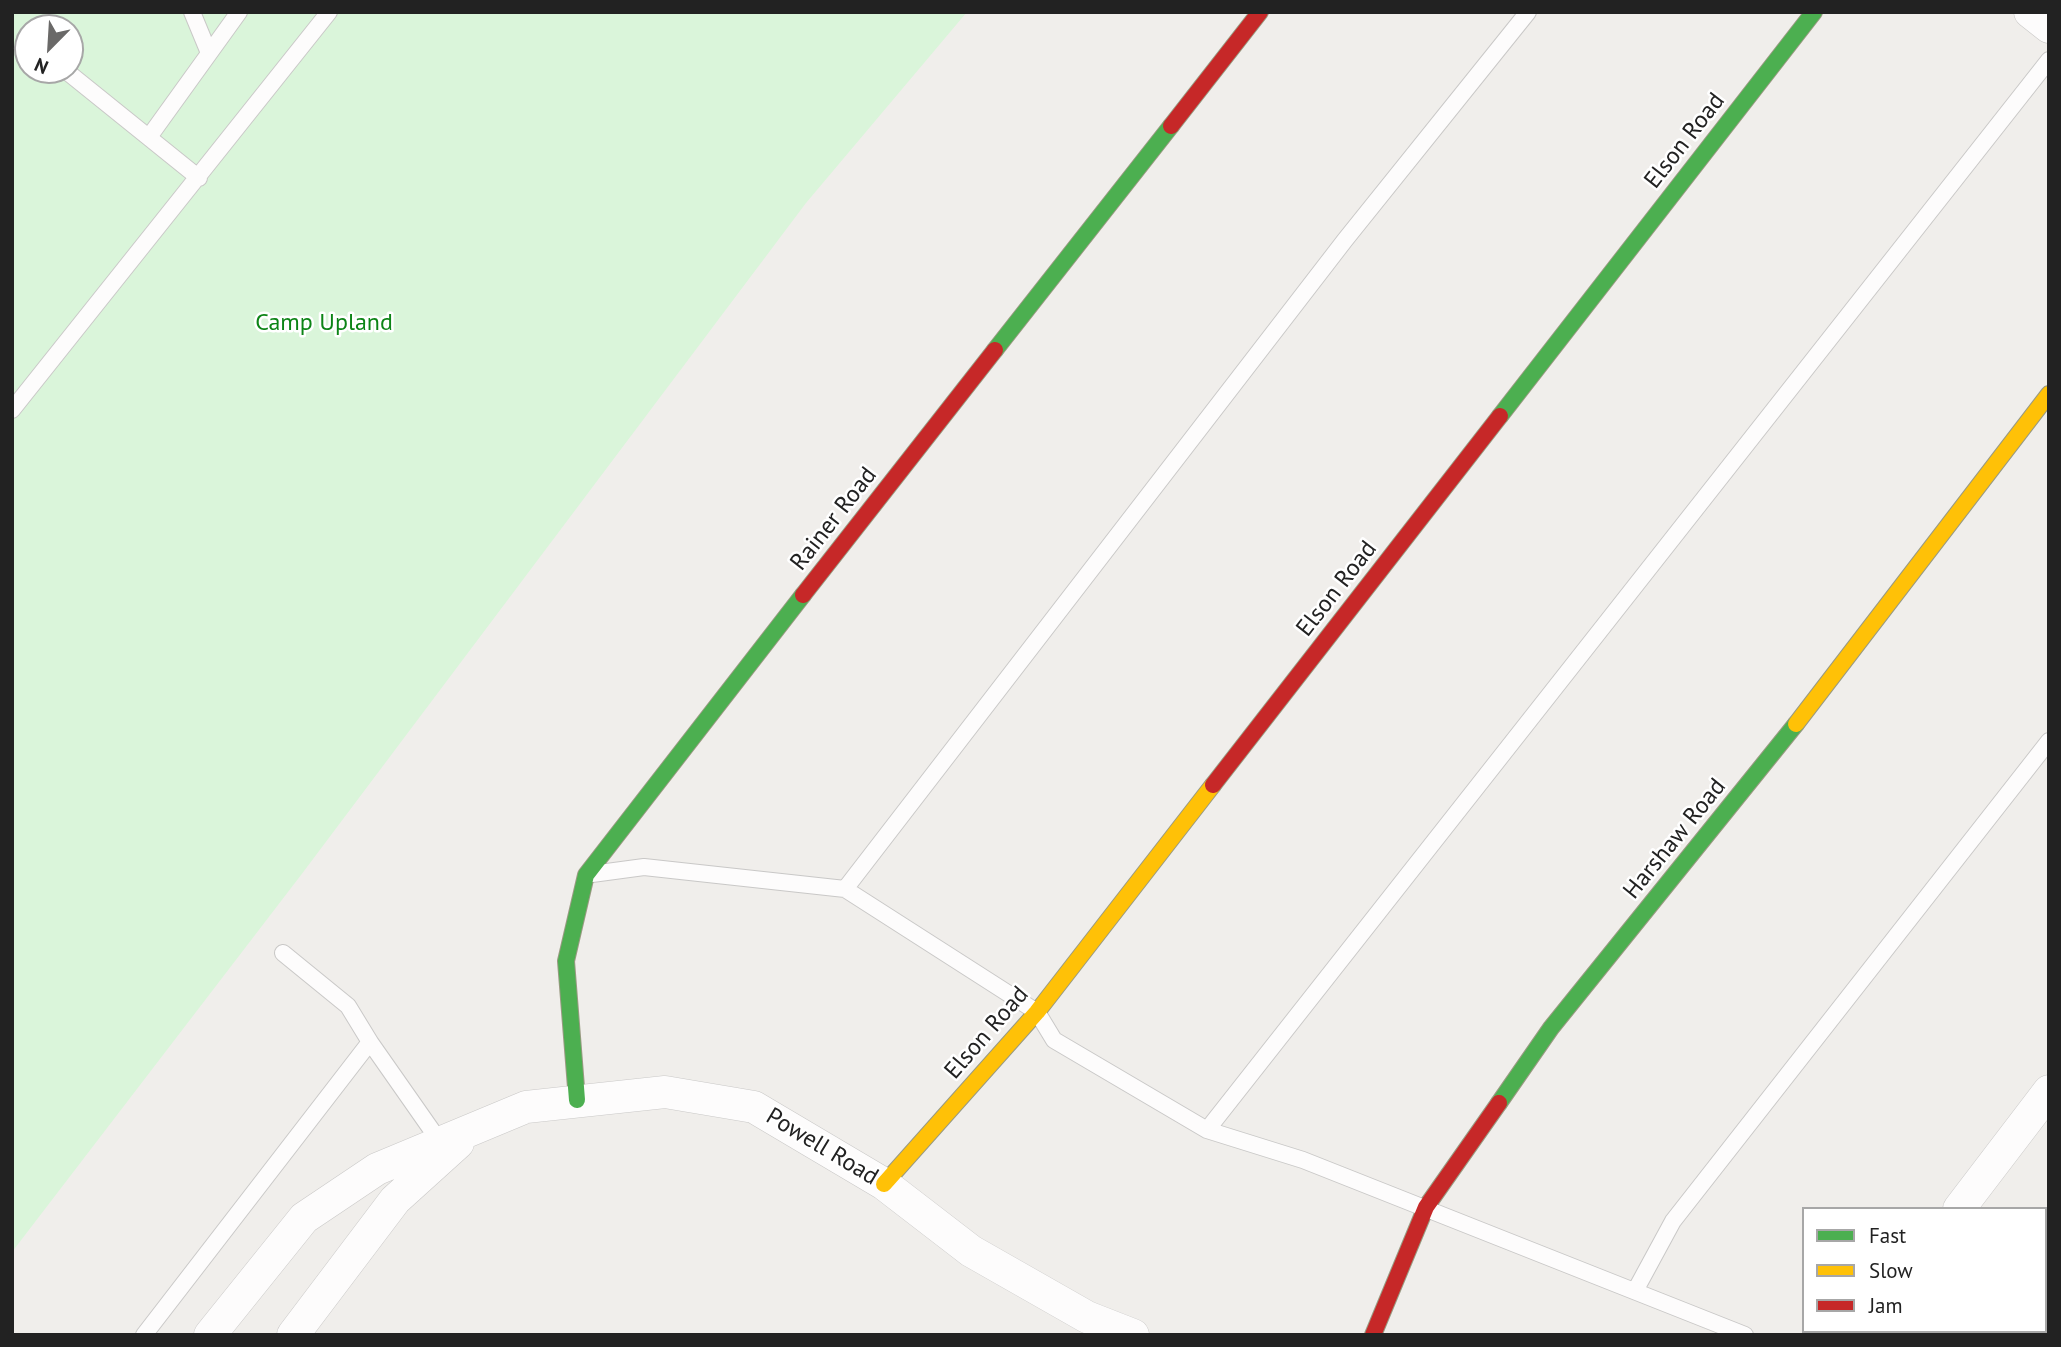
<!DOCTYPE html>
<style>
body{margin:0}
#map{position:relative;width:2061px;height:1347px;overflow:hidden;background:#f0eeeb;font-family:"PT Sans",sans-serif}
canvas{display:block}
.frame{position:absolute;inset:0;border:14px solid #222;pointer-events:none}
.legend{position:absolute;left:1802px;top:1207px;width:245px;height:126px;box-sizing:border-box;background:#fff;border:2px solid #a7a7a7;margin:0;padding:9px 12px;list-style:none;font-size:21px;color:#222}
.legend li{display:flex;align-items:center;gap:14px;height:35px}
.legend b{width:35px;border:2px solid #a7a7a7}
.north{position:absolute;left:14px;top:14px;width:70px;height:70px;box-sizing:border-box;background:#fff;border:2px solid #a7a7a7;border-radius:50%;rotate:204deg;font-size:19px;font-weight:700;line-height:28px;text-align:center;color:#222}
.north::after{content:'';display:block;margin:auto;width:24px;height:32px;background:#6a6968;clip-path:polygon(50% 0,100% 100%,50% 72%,0 100%)}
</style>
<div id="map">
<canvas width="2061" height="1347"></canvas>
<div class="frame"></div>
<ul class="legend">
<li><b style="height:9px;background:#4caf50"></b>Fast</li>
<li><b style="height:9px;background:#ffc107"></b>Slow</li>
<li><b style="height:9px;background:#c62828"></b>Jam</li>
</ul>
<div class="north">N</div>
</div>
<script>
const ctx = document.querySelector('canvas').getContext('2d');
ctx.lineJoin = 'round';
function fillPath(path, color) {
  ctx.fillStyle = color;
  ctx.fill(path, 'evenodd');
}
function shape(rows) {
  const path = new Path2D();
  for (const r of rows) {
    path.moveTo(r[0], r[1]);
    for (let i = 2; i < r.length; i += 2) path.lineTo(r[i], r[i + 1]);
  }
  return path;
}
function strokePath(path, color, width, dash) {
  ctx.strokeStyle = color;
  ctx.lineWidth = width;
  ctx.lineCap = dash ? 'butt' : 'round';
  ctx.setLineDash(dash || []);
  ctx.stroke(path);
}
function label(font, color, halo, rows, align = 'center') {
  ctx.font = font + ' "PT Sans",sans-serif';
  ctx.lineWidth = 5;
  ctx.setLineDash([]);
  ctx.textBaseline = 'middle';
  ctx.strokeStyle = halo;
  ctx.fillStyle = color;
  for (const [text, x, y, turn = 0] of rows) {
    ctx.save();
    ctx.translate(x, y);
    ctx.rotate((+turn || 0) * Math.PI / 180);
    ctx.textAlign = isNaN(turn) ? turn : align;
    if (halo) ctx.strokeText(text, 0, 0);
    ctx.fillText(text, 0, 0);
    ctx.restore();
  }
}
fillPath(shape([
 [12,12,967,12,806,203,301,875,12,1252],
 [28,28,70,28,70,70,28,70]
]), '#daf5da');
const lane = shape([
 [192,12,209,53],
 [25,38,28,41],
 [65,70,199,178],
 [149,137,239,12],
 [12,410,329,12],
 [592,874,644,867,845,889,1037,1012,1054,1040,1207,1130,1303,1160,1745,1335],
 [845,889,1345,240,1528,12],
 [283,953,348,1006,370,1042],
 [1207,1130,2049,60],
 [1635,1291,1673,1221,2049,741],
 [144,1335,370,1042,440,1142]
]);
const street = shape([
 [2030,12,2049,27],
 [1959,1209,2049,1091],
 [210,1335,304,1218,377,1169,526,1107,665,1092,754,1107,884,1184,971,1251,1087,1317,1133,1335],
 [293,1335,395,1200,458,1143],
 [1863,1335,1866,1331]
]);
const fast = shape([
 [995,350,1171,126],
 [1500,416,1814,12],
 [577,1100,566,961,586,875,803,595],
 [1499,1103,1551,1028,1796,724]
]);
const slow = shape([
 [1796,724,2049,394],
 [884,1184,1037,1012,1213,785]
]);
const jam = shape([
 [1171,126,1260,12],
 [803,595,995,350],
 [1213,785,1500,416],
 [1373,1335,1426,1207,1499,1103]
]);
strokePath(lane, '#c9c8c7', 18);
strokePath(street, '#c9c8c7', 33);
strokePath(fast, '#999a82', 18);
strokePath(slow, '#999a82', 18);
strokePath(jam, '#999a82', 18);
strokePath(lane, '#fdfcfc', 16);
strokePath(street, '#fdfcfc', 32);
strokePath(fast, '#4caf50', 16);
strokePath(slow, '#ffc107', 16);
strokePath(jam, '#c62828', 16);
label('24px', '#222', '#fff', [
 ["Elson Road",1685,141,-52],
 ["Rainer Road",834,519,-52],
 ["Elson Road",1337,589,-52],
 ["Harshaw Road",1675,839,-51],
 ["Elson Road",987,1033,-49],
 ["Powell Road",822,1147,31]
]);
label('24px', '#0c8416', '#fff', [
 ["Camp Upland",324,323]
]);
</script>
